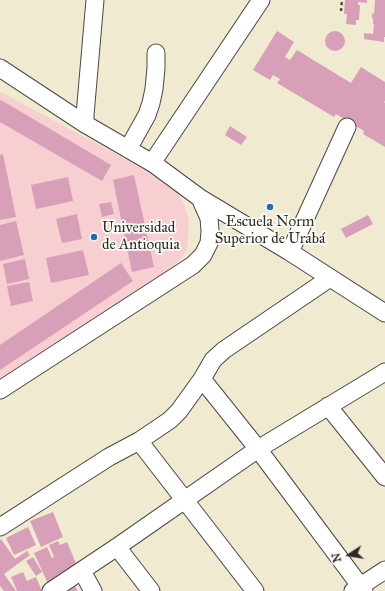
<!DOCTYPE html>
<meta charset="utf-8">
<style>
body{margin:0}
#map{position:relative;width:385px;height:591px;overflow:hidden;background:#f0ead1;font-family:"IM FELL Great Primer",serif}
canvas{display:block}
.north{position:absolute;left:329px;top:535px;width:40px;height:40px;-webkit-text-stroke:3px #fdfcf7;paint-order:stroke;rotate:258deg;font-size:11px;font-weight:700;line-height:16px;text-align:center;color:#2b2b2b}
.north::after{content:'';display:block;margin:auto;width:14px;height:18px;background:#2b2b2b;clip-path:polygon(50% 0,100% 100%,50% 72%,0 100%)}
</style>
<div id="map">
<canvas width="385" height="591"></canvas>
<div class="north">N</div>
</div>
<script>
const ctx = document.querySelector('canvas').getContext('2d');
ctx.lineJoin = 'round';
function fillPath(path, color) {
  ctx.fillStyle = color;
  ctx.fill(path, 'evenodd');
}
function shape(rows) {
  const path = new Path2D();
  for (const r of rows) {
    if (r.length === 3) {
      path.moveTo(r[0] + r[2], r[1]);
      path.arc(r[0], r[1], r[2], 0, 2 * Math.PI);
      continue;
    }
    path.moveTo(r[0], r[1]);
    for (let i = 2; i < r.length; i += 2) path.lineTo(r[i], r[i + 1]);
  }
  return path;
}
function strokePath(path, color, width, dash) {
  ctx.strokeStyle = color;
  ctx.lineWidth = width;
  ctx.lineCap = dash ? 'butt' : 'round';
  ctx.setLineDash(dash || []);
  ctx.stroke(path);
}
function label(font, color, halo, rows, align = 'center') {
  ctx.font = font + ' "IM FELL Great Primer",serif';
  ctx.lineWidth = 3.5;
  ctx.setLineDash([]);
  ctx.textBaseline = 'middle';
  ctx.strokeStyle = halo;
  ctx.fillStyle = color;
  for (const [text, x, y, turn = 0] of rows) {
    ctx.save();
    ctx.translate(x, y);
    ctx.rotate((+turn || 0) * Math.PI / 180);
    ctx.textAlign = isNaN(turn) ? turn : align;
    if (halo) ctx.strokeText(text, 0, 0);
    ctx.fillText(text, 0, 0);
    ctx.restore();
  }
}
fillPath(shape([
 [1,92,157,176,172,186,178,193,185,207,188,216,189,226,187,250,182,257,174,265,161,276,0,380,0,93]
]), '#f7cfd0');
fillPath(shape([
 [345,0,367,0,367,3,358,2,358,5,360,5,359,20,356,20,356,25,346,24,347,14,344,14],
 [375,0,385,0,385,37,384,37,384,42,364,39,364,33,373,34,374,24,373,24,373,18,372,18,372,13,374,14],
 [277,31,294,42,285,57,290,60,297,50,351,83,361,67,385,82,385,101,384,102,385,103,385,147,363,134,364,131,336,114,334,117,277,83,280,79,273,75,270,80,253,70],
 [335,41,10],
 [1,100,111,165,102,181,0,122,0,101],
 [230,126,247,137,241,145,225,135],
 [3,154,16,217,0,220,0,155],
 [134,175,154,267,132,272,113,180],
 [68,177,73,201,36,209,31,185],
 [111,202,114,214,102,217,99,204],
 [77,214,82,239,62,243,56,219],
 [368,215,373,224,346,238,341,229],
 [16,221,24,255,0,261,0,225],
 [83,250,89,275,51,283,46,258],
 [25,259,29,279,7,284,3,264],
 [121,263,133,281,0,370,0,345],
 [29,282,33,301,11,306,7,286],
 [53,512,63,537,41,547,30,521],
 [28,527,36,545,14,555,6,538],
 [1,539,15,559,27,551,30,555,4,574,16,591,4,591,0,586,0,540],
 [58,541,60,545,67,542,78,568,49,586,34,553,47,547,52,558,54,557,49,545],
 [33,557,42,572,36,576,26,561],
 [23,572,27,581,36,577,42,591,17,591,11,577],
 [75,586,78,591,67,591]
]), '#d7a0b8');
const minor = shape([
 [0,68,85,124,154,164,200,198,290,252,385,313],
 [85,124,85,115,95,0],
 [128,149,147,115,151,103,154,89,156,68,156,53],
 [152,163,261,0],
 [290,252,347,127],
 [202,379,258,449,364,591],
 [0,390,193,265,203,255,209,243,210,231,209,218,200,198],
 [328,406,385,477],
 [139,441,255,591],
 [0,527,109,457,139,441,170,420,179,411,202,379,213,360,224,350,330,278],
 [117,547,151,591],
 [82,571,93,591],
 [51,591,117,547,258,449,385,372],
 [353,591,385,570]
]);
strokePath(minor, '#494844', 19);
strokePath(shape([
 [341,11,342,0]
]), '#494844', 2.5, [3, 3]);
strokePath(minor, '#fff', 17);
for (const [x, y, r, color] of [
 [270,207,4,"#1f6fb2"],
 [94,237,4,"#1f6fb2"]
]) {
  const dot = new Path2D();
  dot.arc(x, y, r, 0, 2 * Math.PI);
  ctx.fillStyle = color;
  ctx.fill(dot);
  strokePath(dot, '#fdfcf7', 1.5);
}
label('15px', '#2b2b2b', '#fdfcf7', [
 ["Escuela Norm",270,222],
 ["Superior de Urabá",270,239],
 ["Universidad",102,228,"left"],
 ["de Antioquia",102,245,"left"]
]);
</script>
